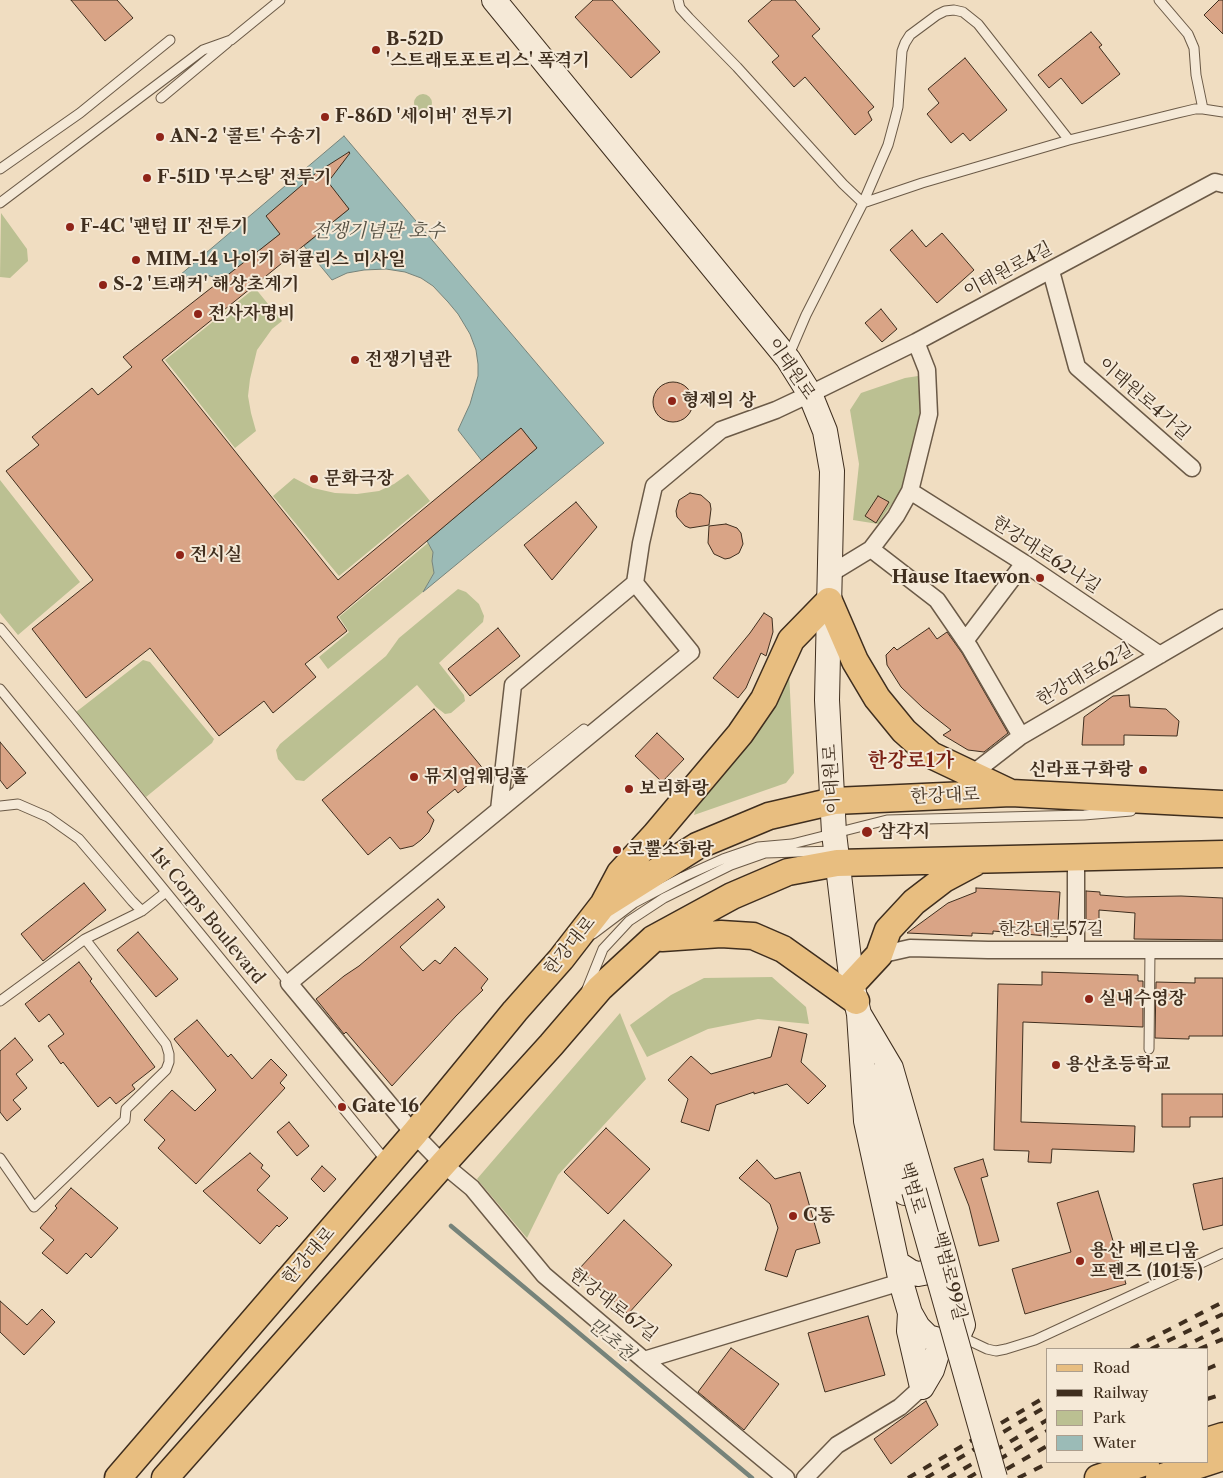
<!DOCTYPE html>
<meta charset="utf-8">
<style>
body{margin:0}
#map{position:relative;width:1223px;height:1478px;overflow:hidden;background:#f0ddc1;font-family:"Libre Caslon Text",serif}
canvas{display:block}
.legend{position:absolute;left:1046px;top:1348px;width:162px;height:115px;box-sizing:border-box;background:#f5e9d7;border:1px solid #ac9e8d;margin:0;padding:6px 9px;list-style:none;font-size:15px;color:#3f2e1e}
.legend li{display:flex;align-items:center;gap:10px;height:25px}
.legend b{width:25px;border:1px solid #ac9e8d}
</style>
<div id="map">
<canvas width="1223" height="1478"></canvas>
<ul class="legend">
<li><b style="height:6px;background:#e8be80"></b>Road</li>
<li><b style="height:6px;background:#3f2e1e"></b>Railway</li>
<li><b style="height:14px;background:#bbc092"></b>Park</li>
<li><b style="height:14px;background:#9bbbb7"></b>Water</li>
</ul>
</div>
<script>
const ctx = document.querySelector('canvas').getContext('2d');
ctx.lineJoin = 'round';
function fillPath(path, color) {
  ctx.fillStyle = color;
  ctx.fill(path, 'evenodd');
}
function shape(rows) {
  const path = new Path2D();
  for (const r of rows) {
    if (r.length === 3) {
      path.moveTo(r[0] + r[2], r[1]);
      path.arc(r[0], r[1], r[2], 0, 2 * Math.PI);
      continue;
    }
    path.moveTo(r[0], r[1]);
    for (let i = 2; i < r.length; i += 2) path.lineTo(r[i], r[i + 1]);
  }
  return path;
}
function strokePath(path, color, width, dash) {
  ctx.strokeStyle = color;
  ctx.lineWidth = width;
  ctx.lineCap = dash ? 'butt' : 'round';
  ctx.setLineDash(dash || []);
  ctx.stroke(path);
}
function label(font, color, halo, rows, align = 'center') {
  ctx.font = font + ' "Libre Caslon Text","Noto Serif KR",serif';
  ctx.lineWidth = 4;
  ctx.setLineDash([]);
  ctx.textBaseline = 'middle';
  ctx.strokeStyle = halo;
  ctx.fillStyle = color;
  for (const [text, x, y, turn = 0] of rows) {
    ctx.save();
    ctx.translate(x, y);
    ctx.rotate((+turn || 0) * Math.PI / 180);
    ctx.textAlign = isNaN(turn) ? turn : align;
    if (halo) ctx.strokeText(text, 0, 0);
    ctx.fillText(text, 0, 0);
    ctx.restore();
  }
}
fillPath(shape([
 [423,103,9],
 [1,213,27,249,28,261,10,278,0,277],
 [255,288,282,321,272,329,257,350,250,379,248,396,251,413,256,431,235,448,165,360],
 [918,376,922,413,903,488,878,524,853,520,859,464,850,410,861,393,905,378],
 [408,474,430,501,339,576,273,496,294,478,313,488,335,493,357,494,379,491,394,484],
 [0,480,80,582,18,635,0,613],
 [428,543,433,552,432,561,434,573,423,592,328,669,319,657,349,632,339,617],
 [458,589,466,592,479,604,484,616,483,622,439,663,464,695,465,701,451,713,445,714,436,707,417,685,304,781,296,780,278,759,276,750,280,744,386,656,399,638],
 [143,660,150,662,214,739,212,743,146,797,76,712],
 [789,672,794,773,786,783,694,815,698,800],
 [772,977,806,1007,809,1024,758,1019,708,1029,647,1057,630,1025,671,995,704,978],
 [620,1013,646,1079,558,1175,527,1238,477,1179]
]), '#bbc092');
const water = shape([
 [344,136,604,443,423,592,434,573,432,561,433,552,427,541,537,448,521,428,482,461,458,430,470,404,478,376,478,364,476,350,470,334,458,314,448,302,433,286,421,278,405,272,386,269,364,270,347,273,332,280,304,246,349,209,334,191,222,280,207,275,184,277,167,286,344,136]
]);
fillPath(water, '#9bbbb7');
strokePath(water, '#76837a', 1);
strokePath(shape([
 [451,1226,752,1478]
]), '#76837a', 4.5);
const building = shape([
 [71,0,117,0,133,18,105,41,71,0],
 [593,0,612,0,660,52,631,78,575,17,593,0],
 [772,0,795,0,820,29,812,36,874,107,868,112,872,120,855,135,805,77,794,87,772,62,779,56,748,21,772,0],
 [1219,0,1223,0,1223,34,1204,15,1219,0],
 [1091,32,1102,45,1099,47,1120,74,1082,104,1061,78,1049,88,1038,75,1091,32],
 [965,58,1007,110,970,141,963,133,951,143,927,114,939,103,928,89,965,58],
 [349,152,350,153,328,182,349,209,162,360,338,580,521,428,537,448,337,617,347,631,305,664,316,677,273,713,264,701,219,736,150,648,86,698,32,629,93,580,6,471,39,445,32,437,92,388,98,395,132,367,123,357,280,234,266,216,316,173,349,152],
 [912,230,926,247,942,233,974,270,937,303,890,250,912,230],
 [881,309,897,329,882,342,865,323,881,309],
 [673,402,20],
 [690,493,701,495,710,503,711,509,709,525,690,528,685,526,677,517,676,511,679,500,690,493],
 [878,496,889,502,876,523,865,516,878,496],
 [576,502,597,527,552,580,524,545,576,502],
 [726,524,737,528,741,533,743,544,739,553,730,558,725,559,714,554,708,543,709,526,726,524],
 [764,613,772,618,773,632,766,656,761,653,746,688,738,698,713,678,750,633,764,613],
 [498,628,520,656,470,696,448,669,498,628],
 [929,628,937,639,947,632,962,653,1008,733,984,752,968,750,943,735,951,730,923,708,901,687,887,665,886,655,894,647,897,650,929,628],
 [1129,695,1130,707,1166,709,1179,721,1177,736,1124,735,1124,745,1082,745,1084,717,1113,696,1129,695],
 [434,709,485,771,458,793,455,789,427,812,434,820,429,832,421,840,413,846,400,849,390,837,368,855,322,800,434,709],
 [657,733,684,759,662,782,635,756,657,733],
 [0,742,26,773,7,789,0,780,0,742],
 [84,883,106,910,43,961,21,934,84,883],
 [976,888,1060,892,1057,937,993,931,993,934,972,933,972,936,907,933,948,903,976,892,976,888],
 [1086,891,1100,892,1100,895,1126,897,1181,896,1223,898,1223,940,1134,939,1135,913,1099,910,1099,921,1086,920,1086,891],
 [438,899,445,907,400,947,423,971,435,960,440,964,455,947,488,979,481,988,483,990,456,1016,392,1086,346,1032,344,1034,316,999,344,976,359,966,438,899],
 [138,932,178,979,156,997,117,950,138,932],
 [79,962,92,979,90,981,155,1067,132,1085,135,1089,116,1104,110,1097,98,1107,63,1062,61,1064,48,1046,64,1034,49,1014,39,1022,25,1004,79,962],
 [1042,972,1138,975,1138,981,1143,981,1143,1027,1023,1022,1021,1122,1135,1126,1134,1152,1052,1149,1051,1163,1028,1162,1029,1151,994,1150,998,984,1042,985,1042,972],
 [1195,978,1223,978,1223,1036,1189,1036,1189,1039,1155,1038,1156,982,1195,983,1195,978],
 [197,1020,228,1057,231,1054,252,1079,271,1059,287,1075,280,1083,285,1088,196,1184,158,1148,165,1140,144,1120,172,1090,195,1111,216,1090,174,1039,197,1020],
 [779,1027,807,1034,801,1062,826,1086,808,1104,787,1084,754,1094,754,1092,716,1105,709,1131,681,1122,688,1099,668,1080,691,1056,711,1074,771,1057,779,1027],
 [15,1038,33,1060,16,1074,27,1088,13,1100,21,1109,7,1121,0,1112,0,1051,15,1038],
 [1162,1094,1223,1094,1223,1117,1190,1117,1190,1127,1162,1127,1162,1094],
 [289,1122,309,1146,297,1156,277,1132,289,1122],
 [606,1128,650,1169,608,1214,564,1172,606,1128],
 [250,1153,263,1165,261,1168,270,1176,257,1190,288,1218,279,1227,277,1225,260,1244,203,1191,250,1153],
 [983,1159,988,1176,981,1178,999,1241,979,1246,969,1206,954,1168,983,1159],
 [757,1160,775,1179,800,1172,820,1243,796,1250,787,1277,765,1270,778,1228,770,1204,739,1178,757,1160],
 [322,1166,336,1179,324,1192,311,1179,322,1166],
 [1223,1178,1223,1225,1203,1230,1193,1184,1223,1178],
 [71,1188,118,1228,91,1258,86,1253,67,1274,42,1253,54,1240,40,1228,57,1208,55,1206,71,1188],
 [1098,1191,1126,1284,1025,1314,1012,1269,1071,1252,1057,1203,1098,1191],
 [624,1220,672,1265,628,1314,579,1269,624,1220],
 [0,1301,27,1325,42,1309,55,1322,24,1355,0,1332,0,1301],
 [868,1316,885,1375,825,1392,808,1333,868,1316],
 [731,1348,779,1384,744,1430,698,1392,731,1348],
 [926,1401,938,1425,891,1464,874,1439,926,1401]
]);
fillPath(building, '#d9a486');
strokePath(building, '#3f2e1e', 1);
const service = shape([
 [678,0,680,8,689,18,737,67,843,184,863,203,888,145,895,119,898,107,902,51,905,43,910,35,937,15,945,11,954,10,963,12,978,24,1069,140],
 [1159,0,1188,34,1194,48,1196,75,1203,109,1223,112],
 [161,98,227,43],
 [0,169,80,113,170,40],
 [0,203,203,50,231,40,280,0],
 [788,357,806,315,863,203,922,183,1069,140,1178,113,1195,109,1203,109],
 [0,628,74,717,289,983],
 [0,689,387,1162],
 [518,787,530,772,584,729],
 [0,806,18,804,48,817,79,839,132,901,142,911],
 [593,934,634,903,683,877,723,859,758,847,792,844,887,820,1084,815,1131,811],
 [587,989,603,949,629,921,664,898,731,865,765,853,835,851],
 [0,1001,85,939,142,911,166,892],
 [1149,1049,1150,950],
 [0,1158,34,1207,125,1120,126,1109,166,1070,169,1062,169,1054,166,1044,85,939],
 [965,1332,968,1340,987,1349,996,1351,1006,1349,1035,1340,1223,1253]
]);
const minor = shape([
 [1051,271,1077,367,1192,468],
 [910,491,1024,563,1160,655],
 [871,549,937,600,970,648,1021,736],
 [830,574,871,549,896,516,910,491,929,414,927,370,916,342],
 [635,583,641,543,654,486,721,430,776,410,810,394,916,342,1215,182,1223,184],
 [965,641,1024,563],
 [972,774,1021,736,1223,618],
 [499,810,513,685,635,583,691,652,499,810,387,902,289,983,414,1134,443,1164,472,1188,544,1275,644,1360,901,1282],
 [1076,859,1076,949],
 [879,955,910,948,988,950,1223,950],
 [644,1360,786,1478],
 [805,1478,837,1445,900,1407,922,1387]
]);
const secondary = shape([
 [494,0,788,359,810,394,825,431,832,471,827,700,834,833,852,984,859,1014,866,1121,901,1282,910,1313,918,1327,928,1337,947,1342,958,1336,963,1325,945,1256,891,1068,859,1014],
 [873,1076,905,1193],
 [897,1263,911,1272,918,1274,929,1272,937,1266,945,1256],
 [910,1313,909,1331,922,1387],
 [922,1387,932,1370,941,1341]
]);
const primary = shape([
 [604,903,620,873,655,835,740,734,764,699,791,640,829,601,855,661,877,698,904,731,931,755,1009,792],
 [662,938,721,934,753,936,783,949,856,1001],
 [852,984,879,955,888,930,914,902,944,879,974,863],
 [1207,1441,1223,1436],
 [118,1478,414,1134,515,1011,561,959,602,906,697,846,769,816,834,801,1011,793,1223,804],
 [165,1478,443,1164,551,1045,600,988,653,939,732,896,788,872,837,863,1223,854],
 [1098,1478,1146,1462],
 [1159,1478,1223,1457]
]);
strokePath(service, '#6b5a47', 11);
strokePath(minor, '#6b5a47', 19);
strokePath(secondary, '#3f2e1e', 26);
strokePath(primary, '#3f2e1e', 29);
strokePath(service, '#f5e9d7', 9);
strokePath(minor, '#f5e9d7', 16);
strokePath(secondary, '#f5e9d7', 24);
strokePath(primary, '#e8be80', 26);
strokePath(shape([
 [1131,1349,1223,1302],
 [1151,1349,1223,1314],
 [1179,1349,1223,1327],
 [1199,1349,1223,1339],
 [1207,1369,1223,1362],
 [1207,1399,1223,1394],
 [908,1478,1047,1396],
 [926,1478,1047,1406],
 [948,1478,1047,1420],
 [968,1478,1047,1431],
 [991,1478,1047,1446],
 [1018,1478,1050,1462]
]), '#3f2e1e', 4, [9, 9]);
const secondaryBridge = shape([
 [914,1191,995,1478]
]);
strokePath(secondaryBridge, '#3f2e1e', 26, []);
strokePath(secondaryBridge, '#f5e9d7', 24);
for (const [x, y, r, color] of [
 [376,50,5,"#8f2418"],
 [325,117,5,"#8f2418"],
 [160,137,5,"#8f2418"],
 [147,178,5,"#8f2418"],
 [70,227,5,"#8f2418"],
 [136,260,5,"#8f2418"],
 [103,285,5,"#8f2418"],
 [198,314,5,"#8f2418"],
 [355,360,5,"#8f2418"],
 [672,401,5,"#8f2418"],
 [314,479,5,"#8f2418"],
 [180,555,5,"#8f2418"],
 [1040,578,5,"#8f2418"],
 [1143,770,5,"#8f2418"],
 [414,777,5,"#8f2418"],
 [629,789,5,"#8f2418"],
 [867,832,6,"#8f2418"],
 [617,850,5,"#8f2418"],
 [1089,999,5,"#8f2418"],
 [1056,1065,5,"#8f2418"],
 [342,1107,5,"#8f2418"],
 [793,1216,5,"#8f2418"],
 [1080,1261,5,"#8f2418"]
]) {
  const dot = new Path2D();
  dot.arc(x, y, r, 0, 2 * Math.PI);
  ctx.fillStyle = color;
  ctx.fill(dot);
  strokePath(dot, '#f5e9d7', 2);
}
label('bold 18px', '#3f2e1e', '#f5e9d7', [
 ["B-52D",386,40],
 ["'스트래토포트리스' 폭격기",386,61],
 ["F-86D '세이버' 전투기",335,117],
 ["AN-2 '콜트' 수송기",170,137],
 ["F-51D '무스탕' 전투기",157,178],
 ["F-4C '팬텀 II' 전투기",80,227],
 ["MIM-14 나이키 허큘리스 미사일",146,260],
 ["S-2 '트래커' 해상초계기",113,285],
 ["전사자명비",208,314],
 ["전쟁기념관",365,360],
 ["형제의 상",682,401],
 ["문화극장",324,479],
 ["전시실",190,555],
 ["Hause Itaewon",1030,578,"right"],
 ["신라표구화랑",1133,770,"right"],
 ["뮤지엄웨딩홀",424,777],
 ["보리화랑",639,789],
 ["삼각지",878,832],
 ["코뿔소화랑",627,850],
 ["실내수영장",1099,999],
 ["용산초등학교",1066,1065],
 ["Gate 16",352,1107],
 ["C동",803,1216],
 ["용산 베르디움",1090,1251],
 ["프렌즈 (101동)",1090,1272]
], 'left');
label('18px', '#3f2e1e', '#f5e9d7', [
 ["이태원로4길",1008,270,-28],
 ["이태원로",791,369,56],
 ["이태원로4가길",1144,399,41],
 ["한강대로62나길",1046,555,33],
 ["한강대로62길",1085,675,-30],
 ["이태원로",832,779,-93],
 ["한강대로",945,796,-2],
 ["1st Corps Boulevard",207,916,51],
 ["한강대로57길",1051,930],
 ["한강대로",570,946,-51],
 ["백범로",912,1188,74],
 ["한강대로",309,1256,-49],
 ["백범로99길",949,1276,76],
 ["한강대로67길",613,1305,38]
]);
label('italic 19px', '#565144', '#f5e9d7', [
 ["전쟁기념관 호수",378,232],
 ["만초천",611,1340,40]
]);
label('bold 20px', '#7a1f14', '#f5e9d7', [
 ["한강로1가",911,761]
]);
</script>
